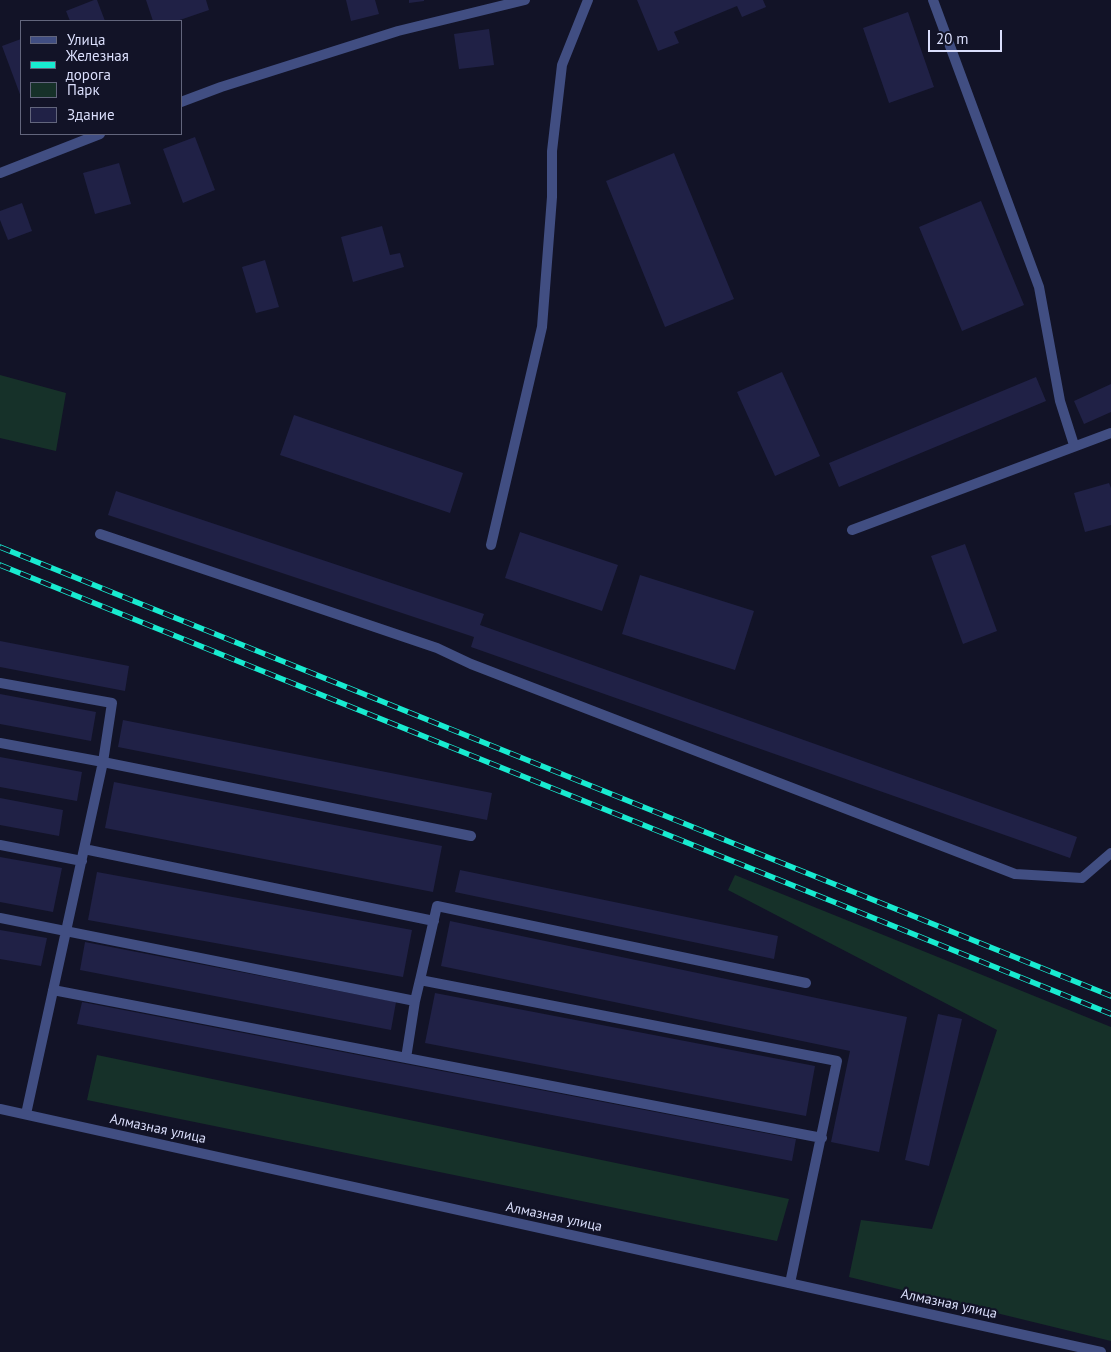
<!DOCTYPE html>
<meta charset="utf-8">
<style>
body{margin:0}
#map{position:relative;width:1111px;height:1352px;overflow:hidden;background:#121327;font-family:"PT Sans",sans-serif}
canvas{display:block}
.legend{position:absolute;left:20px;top:20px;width:162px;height:115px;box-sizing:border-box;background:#121327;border:1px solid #62657c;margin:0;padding:6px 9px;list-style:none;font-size:15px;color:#dbdffc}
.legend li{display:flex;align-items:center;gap:10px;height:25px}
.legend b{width:25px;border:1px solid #62657c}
.scale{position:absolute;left:928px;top:30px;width:74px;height:22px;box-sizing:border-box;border:2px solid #dbdffc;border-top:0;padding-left:6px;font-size:15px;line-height:18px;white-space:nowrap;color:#dbdffc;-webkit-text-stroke:4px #121327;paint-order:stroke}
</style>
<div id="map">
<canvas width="1111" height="1352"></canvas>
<ul class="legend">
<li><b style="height:6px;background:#414e82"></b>Улица</li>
<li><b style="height:6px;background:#18ebd0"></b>Железная дорога</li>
<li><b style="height:14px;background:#163129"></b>Парк</li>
<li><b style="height:14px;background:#202146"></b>Здание</li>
</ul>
<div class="scale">20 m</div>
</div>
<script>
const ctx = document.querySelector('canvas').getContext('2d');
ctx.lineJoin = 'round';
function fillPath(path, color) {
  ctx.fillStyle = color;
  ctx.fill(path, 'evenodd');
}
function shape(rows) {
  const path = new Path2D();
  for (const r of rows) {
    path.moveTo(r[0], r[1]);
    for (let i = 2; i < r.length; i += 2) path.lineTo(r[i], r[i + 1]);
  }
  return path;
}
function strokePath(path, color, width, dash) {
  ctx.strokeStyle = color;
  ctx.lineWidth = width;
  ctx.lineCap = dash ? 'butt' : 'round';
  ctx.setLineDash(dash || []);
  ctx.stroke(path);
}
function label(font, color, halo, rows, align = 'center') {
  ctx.font = font + ' "PT Sans",sans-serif';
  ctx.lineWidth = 4.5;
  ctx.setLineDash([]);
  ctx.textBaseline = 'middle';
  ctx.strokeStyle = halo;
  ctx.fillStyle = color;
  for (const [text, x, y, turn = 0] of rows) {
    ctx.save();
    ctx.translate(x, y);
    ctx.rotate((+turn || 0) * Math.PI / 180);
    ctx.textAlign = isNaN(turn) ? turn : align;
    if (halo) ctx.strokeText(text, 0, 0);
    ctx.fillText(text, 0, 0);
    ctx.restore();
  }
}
fillPath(shape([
 [0,375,66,393,56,451,0,438],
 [735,875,1111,1027,1111,1341,849,1277,861,1220,932,1229,997,1030,728,890],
 [97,1055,789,1199,777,1241,87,1100]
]), '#163129');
fillPath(shape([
 [94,0,97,0,105,21,70,21,66,11],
 [146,0,206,0,209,10,177,21,153,21],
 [346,0,375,0,379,14,351,21],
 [409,0,424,0,424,1,409,3],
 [637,0,763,0,766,7,742,17,737,6,674,32,679,43,658,51],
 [908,12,934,87,889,103,863,28],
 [489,29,494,65,459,69,454,34],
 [21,39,21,97,2,46],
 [195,137,215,190,183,203,163,149],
 [674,153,734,299,665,327,606,181],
 [119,163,131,204,95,214,83,173],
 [981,201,1024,305,962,331,919,227],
 [22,203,32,231,8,240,0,220,0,211],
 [382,226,390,255,400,253,404,267,353,282,341,237],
 [265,260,279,307,256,313,242,267],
 [782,372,820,456,775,476,737,392],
 [1036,377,1046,401,839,487,829,463],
 [1111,384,1111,412,1084,424,1074,401],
 [294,415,463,473,450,513,280,455],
 [1109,483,1111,488,1111,525,1085,532,1074,493],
 [116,491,484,614,480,625,1077,837,1070,858,471,647,474,637,108,515],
 [520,532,618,565,602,611,505,578],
 [965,544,997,631,963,644,931,556],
 [640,575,754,611,735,670,622,634],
 [0,641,129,666,125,691,0,667],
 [0,694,96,712,91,741,0,724],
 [123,720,492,793,487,820,118,747],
 [0,757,82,772,77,801,0,787],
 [114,782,442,846,433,892,105,828],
 [0,798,63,810,59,836,0,825],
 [0,857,62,868,53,912,0,902],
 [460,870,778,936,774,959,455,892],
 [97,872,412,930,403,977,88,920],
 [450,921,907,1017,879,1152,831,1142,850,1051,441,966],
 [0,930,47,938,41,966,0,959],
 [85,942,396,1002,391,1030,80,970],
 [435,993,815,1066,806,1116,425,1043],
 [82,1002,796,1139,792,1161,77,1024],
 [938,1014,962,1019,929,1166,905,1160]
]), '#202146');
strokePath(shape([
 [933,0,1039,287,1060,401,1074,445],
 [852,530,1111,433],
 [100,534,437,648,471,664,1015,874,1082,878,1111,853],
 [491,545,542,327,552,197,552,151,562,65,588,0],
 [0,683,112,703,103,762,0,743],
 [0,845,82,861],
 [84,849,434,921],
 [0,918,415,1001,420,980,837,1061,790,1283],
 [420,980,437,906,806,983],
 [53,990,822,1138],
 [406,1058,415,1001],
 [26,1114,103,762,471,836]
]), '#414e82', 10);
strokePath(shape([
 [181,102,221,87,398,31,525,0],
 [0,173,100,134]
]), '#414e82', 10);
strokePath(shape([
 [0,1109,1101,1352]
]), '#414e82', 10);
const rail = shape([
 [0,547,1111,996],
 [0,565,1111,1014]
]);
strokePath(rail, '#18ebd0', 5.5);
strokePath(rail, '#121327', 4, [11]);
label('14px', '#dbdffc', '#121327', [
 ["Алмазная улица",158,1129,12],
 ["Алмазная улица",554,1217,12],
 ["Алмазная улица",949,1304,12]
]);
</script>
